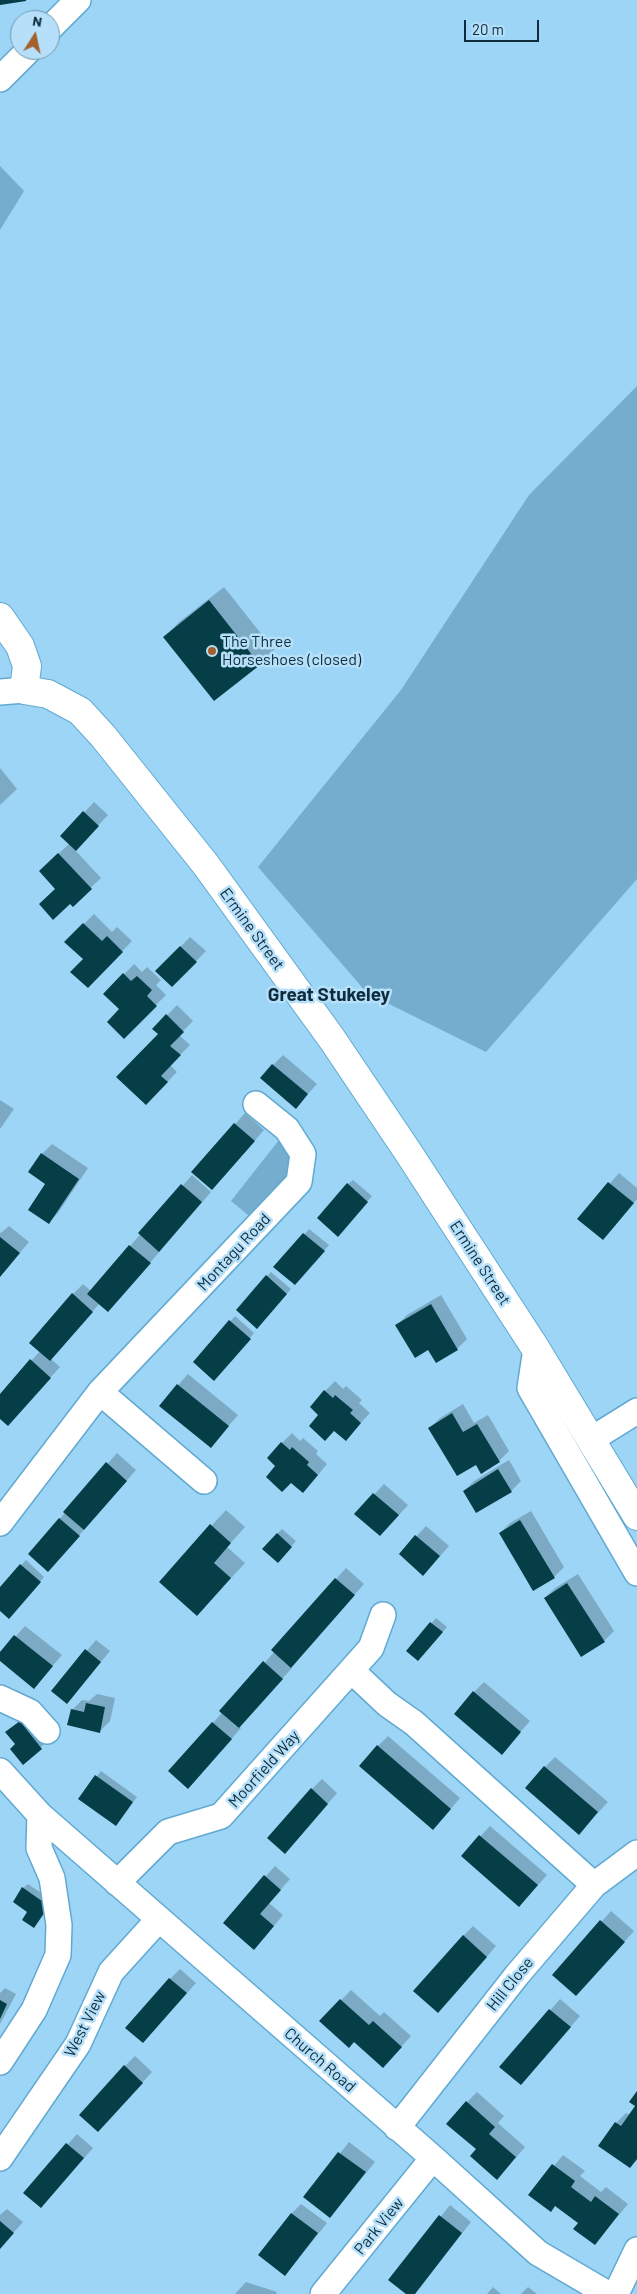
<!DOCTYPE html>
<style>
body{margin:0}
#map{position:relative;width:637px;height:2294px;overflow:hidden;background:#9cd5f6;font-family:Barlow,sans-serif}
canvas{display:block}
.north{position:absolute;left:10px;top:10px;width:50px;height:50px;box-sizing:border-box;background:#b6e0f9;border:1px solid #7398ad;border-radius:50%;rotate:10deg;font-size:14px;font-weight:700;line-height:20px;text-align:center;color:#0e2c3c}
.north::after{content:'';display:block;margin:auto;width:18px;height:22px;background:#a3602e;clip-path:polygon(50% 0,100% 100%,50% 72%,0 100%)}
.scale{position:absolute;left:464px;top:20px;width:75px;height:22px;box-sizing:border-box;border:2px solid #0e2c3c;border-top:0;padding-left:6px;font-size:15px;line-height:18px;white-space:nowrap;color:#0e2c3c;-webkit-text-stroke:4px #b6e0f9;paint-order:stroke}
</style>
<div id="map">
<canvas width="637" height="2294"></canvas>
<div class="north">N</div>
<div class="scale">20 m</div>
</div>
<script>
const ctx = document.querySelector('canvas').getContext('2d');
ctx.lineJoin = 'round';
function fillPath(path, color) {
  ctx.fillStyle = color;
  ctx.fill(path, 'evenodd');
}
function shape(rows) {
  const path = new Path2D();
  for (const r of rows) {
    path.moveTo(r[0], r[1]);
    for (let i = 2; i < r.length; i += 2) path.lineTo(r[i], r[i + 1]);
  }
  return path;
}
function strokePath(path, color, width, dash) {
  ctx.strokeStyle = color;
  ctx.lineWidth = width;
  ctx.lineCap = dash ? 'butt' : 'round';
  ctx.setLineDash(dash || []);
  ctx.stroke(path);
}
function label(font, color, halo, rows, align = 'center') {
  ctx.font = font + ' Barlow,sans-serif';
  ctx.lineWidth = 5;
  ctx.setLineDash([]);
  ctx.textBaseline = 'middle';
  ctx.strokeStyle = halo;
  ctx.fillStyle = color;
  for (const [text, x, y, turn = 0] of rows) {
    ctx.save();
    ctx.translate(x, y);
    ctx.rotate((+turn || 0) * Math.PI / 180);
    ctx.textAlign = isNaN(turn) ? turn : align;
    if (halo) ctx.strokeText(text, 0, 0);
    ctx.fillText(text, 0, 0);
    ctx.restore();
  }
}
fillPath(shape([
 [0,166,24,191,0,230],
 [637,386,637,879,486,1052,367,993,258,867,401,690,529,495],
 [279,1140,292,1160,291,1176,254,1220,231,1201]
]), '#74adce');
fillPath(shape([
 [224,587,274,650,259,664,165,637,179,622],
 [0,768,17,789,0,805],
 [94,802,108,815,75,850,101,878,73,905,57,888,51,861,70,843,62,836],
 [94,914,112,932,117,927,132,941,88,987,84,959,66,942],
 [190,937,206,951,172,986,157,971],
 [134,964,142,972,147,967,161,980,156,985,166,995,124,1037,121,1009,105,994],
 [177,1005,193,1021,179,1035,190,1045,170,1065,177,1072,146,1104,159,1034,154,1029],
 [283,1055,317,1084,296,1107,273,1065],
 [0,1100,14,1109,0,1129],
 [245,1113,264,1130,222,1178,193,1172],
 [52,1144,88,1168,58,1213,48,1223,47,1183,42,1154],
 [619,1173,637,1188,637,1199,613,1228,579,1219],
 [192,1175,211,1192,118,1300,100,1303,51,1359,60,1367,8,1425,0,1418,0,1396,40,1351,73,1294,83,1284,91,1291],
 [353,1180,372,1196,343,1230,348,1184],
 [9,1226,29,1242,0,1276,0,1232,1,1233],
 [309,1229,329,1245,300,1279,275,1267],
 [271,1272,291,1289,262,1322,267,1276],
 [441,1295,467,1339,457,1349,428,1348,397,1325,407,1315],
 [235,1316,254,1333,244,1345,194,1362],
 [188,1374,238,1415,211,1446,161,1405],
 [335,1381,343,1389,346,1386,362,1400,359,1403,370,1413,355,1429,320,1414,325,1391],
 [463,1404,474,1423,488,1415,509,1451,499,1461,476,1464,430,1428,440,1418],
 [292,1433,300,1441,303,1438,318,1451,316,1454,327,1464,313,1481,277,1466,282,1443],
 [117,1453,136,1470,94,1518,53,1566,29,1554],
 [509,1460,521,1481,511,1491,464,1491,474,1481],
 [384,1484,408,1505,390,1525,356,1514],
 [226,1510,245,1527,227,1547,245,1563,197,1615,160,1582],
 [531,1511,564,1567,554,1577,500,1533,510,1523],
 [426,1526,449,1546,433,1564,400,1554],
 [282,1529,296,1541,282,1557,277,1534],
 [26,1560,44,1577,14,1612,0,1609,0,1589],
 [346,1568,364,1584,290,1667,292,1668,239,1727,241,1728,198,1777,213,1723,274,1652,272,1650],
 [578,1574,614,1631,604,1641,545,1598,555,1588],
 [436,1618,447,1627,423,1655,408,1651],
 [25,1626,62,1655,34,1687,0,1659,0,1654],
 [96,1640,110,1651,67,1703,52,1691],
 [484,1682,530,1721,502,1753,474,1692],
 [97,1694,115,1698,110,1721,100,1731,72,1710,82,1700,89,1701],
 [30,1711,51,1738,23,1763,16,1744,7,1733],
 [388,1736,460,1798,443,1818,378,1746],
 [555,1757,608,1802,579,1833,545,1767],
 [101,1771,137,1797,116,1825,80,1799],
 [322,1779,337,1793,295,1842,312,1789],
 [490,1826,547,1875,529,1895,462,1856],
 [275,1866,290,1879,269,1903,283,1915,264,1938,224,1923],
 [28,1884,53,1901,34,1926,23,1888],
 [611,1911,634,1931,586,1985,554,1975],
 [473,1926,496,1946,448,2002,463,1936],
 [180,1969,196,1983,143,2042,170,1979],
 [5,1988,16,1994,0,2024,0,1993],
 [351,1990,380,2016,384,2012,411,2036,392,2057,354,2041,321,2021],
 [560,1999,580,2016,530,2074,501,2067],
 [135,2056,152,2072,108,2121,125,2066],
 [477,2092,504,2116,498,2123,525,2147,507,2168,478,2149,467,2102],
 [637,2093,637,2160,630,2167,600,2145,616,2123,626,2113,630,2115,637,2105],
 [77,2134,93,2148,51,2196,25,2192],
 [349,2142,375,2162,330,2217,305,2197],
 [563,2155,585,2171,580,2176,601,2192,606,2187,628,2204,595,2244,580,2223,556,2205,551,2210,530,2195],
 [301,2204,327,2223,285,2275,291,2214],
 [450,2205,471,2222,421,2286,414,2294,408,2294,390,2280],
 [7,2209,23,2222,0,2248,0,2215],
 [246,2282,277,2292,276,2294,235,2294],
 [493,2287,501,2294,487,2294],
 [528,2287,537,2294,521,2294]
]), '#0003');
fillPath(shape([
 [0,0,26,0,26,1,0,5],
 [209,600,260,665,214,701,163,637],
 [83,811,99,826,76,851,60,836],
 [58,853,92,889,73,907,70,904,53,920,39,904,55,889,39,871],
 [83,923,102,941,107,936,123,952,88,988,70,972,83,959,64,942],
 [180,946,197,962,172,987,155,971],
 [123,973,131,981,137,976,152,990,147,996,157,1006,124,1039,107,1022,119,1009,103,994],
 [166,1014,184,1032,170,1046,181,1055,161,1076,168,1082,146,1105,116,1077,158,1034,152,1029],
 [272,1064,308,1094,296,1109,260,1078],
 [234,1123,255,1141,212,1190,191,1172],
 [41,1153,79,1179,49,1224,28,1210,45,1184,28,1172],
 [608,1182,634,1203,603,1240,577,1219],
 [347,1183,368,1202,338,1237,317,1218],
 [181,1184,202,1202,159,1252,138,1233],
 [303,1233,325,1251,295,1285,273,1267],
 [0,1237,20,1253,0,1277],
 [129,1245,151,1263,108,1312,87,1294],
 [266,1275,287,1294,257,1329,236,1310],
 [72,1293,93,1312,50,1361,29,1343],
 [431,1304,458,1350,436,1363,428,1350,415,1358,395,1325],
 [229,1320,251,1339,214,1381,193,1362],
 [30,1359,51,1378,8,1426,0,1419,0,1394],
 [177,1384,229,1426,211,1448,159,1406],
 [324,1390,333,1398,335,1395,353,1410,350,1413,361,1423,346,1441,334,1431,325,1441,309,1426,318,1415,310,1407],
 [452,1413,463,1432,477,1424,500,1462,481,1474,476,1465,457,1476,428,1428],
 [281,1442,290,1450,292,1447,309,1462,307,1465,318,1475,303,1493,291,1483,282,1492,266,1477,275,1466,267,1458],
 [106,1462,127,1481,84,1530,63,1512],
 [498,1469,512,1492,476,1513,463,1491],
 [373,1493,399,1515,380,1536,354,1514],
 [59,1518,80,1536,48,1572,28,1554],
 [520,1520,555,1578,533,1591,499,1533],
 [210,1524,231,1543,214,1563,231,1578,197,1616,159,1582],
 [277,1533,292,1547,278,1563,262,1549],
 [415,1535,440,1556,423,1576,399,1554],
 [20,1564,41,1582,9,1619,0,1611,0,1587],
 [335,1578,355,1595,291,1668,271,1650],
 [567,1583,605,1642,581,1657,544,1598],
 [430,1622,443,1632,418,1661,406,1651],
 [14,1635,53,1666,34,1689,0,1661,0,1652],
 [85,1649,101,1662,67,1704,51,1691],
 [263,1661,283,1679,239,1728,219,1711],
 [473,1691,521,1732,502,1755,454,1714],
 [86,1703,105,1707,100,1733,67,1725,71,1709,84,1712],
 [20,1721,42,1749,23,1765,10,1749,15,1744,5,1732],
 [212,1722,232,1739,188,1789,168,1771],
 [377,1745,451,1809,433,1830,359,1766],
 [544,1766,598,1812,579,1835,525,1788],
 [95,1775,133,1802,116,1826,78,1799],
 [311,1788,328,1804,285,1854,267,1838],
 [479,1835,538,1885,519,1907,461,1856],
 [264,1875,281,1890,260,1914,274,1926,254,1950,223,1923],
 [22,1887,49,1906,34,1928,22,1920,27,1912,13,1902],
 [600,1920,625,1942,576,1996,552,1975],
 [463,1935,487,1957,438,2013,413,1991],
 [169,1978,187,1993,143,2043,125,2028],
 [340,1999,369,2025,373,2021,402,2047,383,2068,354,2042,349,2048,319,2021],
 [0,2000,7,2004,0,2019],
 [549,2009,571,2027,521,2085,499,2067],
 [124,2065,143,2083,98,2132,79,2115],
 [637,2091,637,2159,630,2168,598,2146,615,2122,621,2126,635,2106,629,2102],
 [466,2101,495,2127,489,2134,516,2157,497,2180,470,2156,476,2149,446,2124],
 [66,2143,84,2158,41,2208,23,2193],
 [338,2152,366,2172,330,2218,303,2197],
 [552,2164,575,2181,571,2187,591,2202,595,2196,619,2214,595,2245,573,2229,578,2223,555,2206,551,2212,528,2195],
 [291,2213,318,2233,285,2276,258,2255],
 [439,2215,462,2233,415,2294,406,2294,388,2280],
 [0,2221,14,2233,0,2249]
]), '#063e48');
const minor = shape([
 [50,28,78,0],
 [0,79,29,50],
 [0,692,24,690],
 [536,1349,530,1388,637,1573],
 [100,1392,204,1481],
 [592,1439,637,1411],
 [0,1523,100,1392,299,1182,303,1154,287,1129,256,1104],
 [352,1671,387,1704,414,1723,594,1885],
 [0,1698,30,1712,47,1731],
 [0,1771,40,1815,433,2158,538,2253,608,2294],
 [117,1883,168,1832,221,1816,371,1648,383,1615],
 [0,2062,34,2010,58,1955,59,1925,52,1878,39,1848,40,1815],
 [397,2128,517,1975,594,1885,637,1853],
 [0,2158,78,2044,111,1972,159,1919],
 [323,2294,433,2158],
 [616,2294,637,2250]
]);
const tertiary = shape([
 [0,617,20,646,27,666,24,690,48,694,80,711,103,736,206,865,332,1039,408,1152,536,1349,637,1516]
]);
strokePath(minor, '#61a9d1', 28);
strokePath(tertiary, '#61a9d1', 30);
strokePath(minor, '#fff', 25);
strokePath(tertiary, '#fff', 28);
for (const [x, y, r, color] of [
 [212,651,5,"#a3602e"]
]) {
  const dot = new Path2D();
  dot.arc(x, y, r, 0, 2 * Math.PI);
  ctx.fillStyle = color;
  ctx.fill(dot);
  strokePath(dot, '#b6e0f9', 2);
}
label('16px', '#0e2c3c', '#b6e0f9', [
 ["The Three",222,642],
 ["Horseshoes (closed)",222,660]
], 'left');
label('16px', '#0e2c3c', '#b6e0f9', [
 ["Ermine Street",252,929,54],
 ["Montagu Road",234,1252,-47],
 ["Ermine Street",480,1263,57],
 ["Moorfield Way",264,1769,-48],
 ["Hill Close",510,1984,-51],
 ["West View",85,2024,-63],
 ["Church Road",320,2060,41],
 ["Park View",379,2226,-51]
]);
label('bold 19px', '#0e2c3c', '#b6e0f9', [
 ["Great Stukeley",329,995]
]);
</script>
